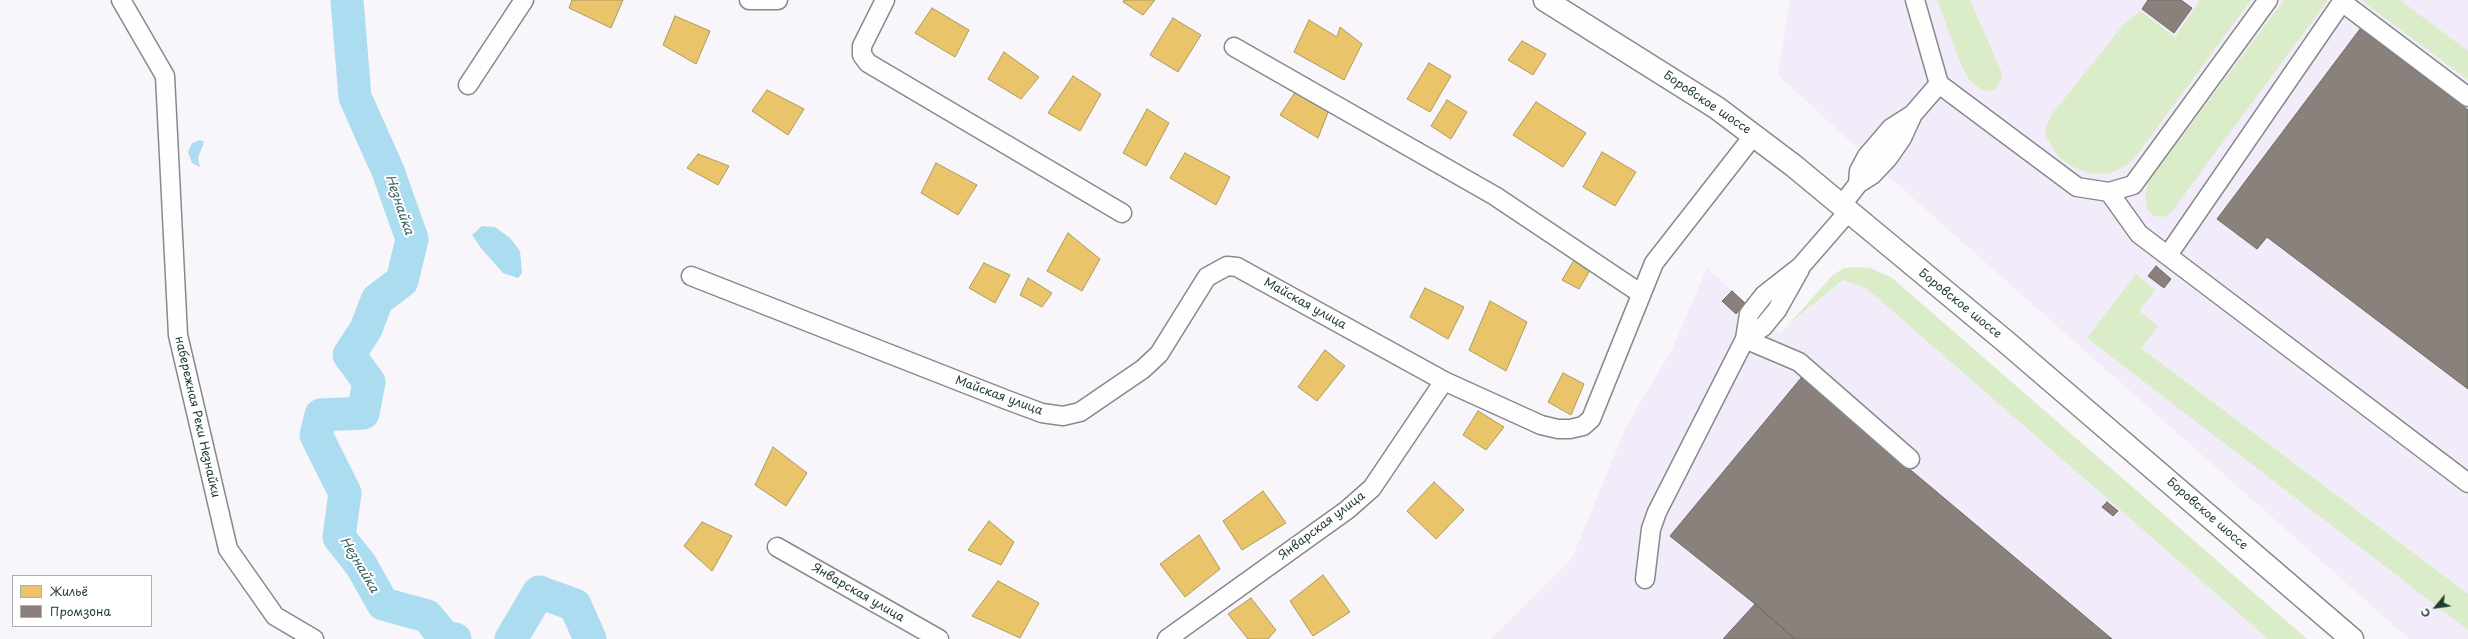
<!DOCTYPE html>
<meta charset="utf-8">
<style>
body{margin:0}
#map{position:relative;width:2468px;height:639px;overflow:hidden;background:#f8f5fb;font-family:"Playpen Sans",sans-serif}
canvas{display:block}
.legend{position:absolute;left:12px;top:575px;width:140px;height:52px;box-sizing:border-box;background:#fff;border:1px solid #a5b1ae;margin:0;padding:5px 7px;list-style:none;font-size:12px;color:#1f3d34}
.legend li{display:flex;align-items:center;gap:8px;height:20px}
.legend b{width:20px;border:1px solid #a5b1ae}
.north{position:absolute;left:2416px;top:587px;width:40px;height:40px;-webkit-text-stroke:3px #fff;paint-order:stroke;rotate:241deg;font-size:11px;font-weight:700;line-height:16px;text-align:center;color:#1f3d34}
.north::after{content:'';display:block;margin:auto;width:14px;height:18px;background:#1f3d34;clip-path:polygon(50% 0,100% 100%,50% 72%,0 100%)}
</style>
<div id="map">
<canvas width="2468" height="639"></canvas>
<ul class="legend">
<li><b style="height:11px;background:#e9c46a"></b>Жильё</li>
<li><b style="height:11px;background:#8a817c"></b>Промзона</li>
</ul>
<div class="north">С</div>
</div>
<script>
const ctx = document.querySelector('canvas').getContext('2d');
ctx.lineJoin = 'round';
function fillPath(path, color) {
  ctx.fillStyle = color;
  ctx.fill(path, 'evenodd');
}
function shape(rows) {
  const path = new Path2D();
  for (const r of rows) {
    path.moveTo(r[0], r[1]);
    for (let i = 2; i < r.length; i += 2) path.lineTo(r[i], r[i + 1]);
  }
  return path;
}
function strokePath(path, color, width, dash) {
  ctx.strokeStyle = color;
  ctx.lineWidth = width;
  ctx.lineCap = dash ? 'butt' : 'round';
  ctx.setLineDash(dash || []);
  ctx.stroke(path);
}
function label(font, color, halo, rows, align = 'center') {
  ctx.font = font + ' "Playpen Sans",sans-serif';
  ctx.lineWidth = 4;
  ctx.setLineDash([]);
  ctx.textBaseline = 'middle';
  ctx.strokeStyle = halo;
  ctx.fillStyle = color;
  for (const [text, x, y, turn = 0] of rows) {
    ctx.save();
    ctx.translate(x, y);
    ctx.rotate((+turn || 0) * Math.PI / 180);
    ctx.textAlign = isNaN(turn) ? turn : align;
    if (halo) ctx.strokeText(text, 0, 0);
    ctx.fillText(text, 0, 0);
    ctx.restore();
  }
}
fillPath(shape([
 [1790,0,2468,0,2468,639,2409,639,1879,168,1778,75],
 [1707,268,1779,333,1843,280,1866,288,2268,639,1490,639,1572,558,1626,427,1672,349]
]), '#f2ecfa');
fillPath(shape([
 [1937,0,1970,0,2002,73,2001,81,1994,91,1982,90,1970,81,1962,67],
 [2200,0,2251,0,2136,156,2124,167,2110,173,2097,174,2083,171,2069,165,2058,156,2045,135,2046,126,2052,114,2124,24,2140,11,2175,37],
 [2284,0,2328,0,2170,214,2163,217,2153,216,2147,209,2145,194,2149,181],
 [2361,0,2400,0,2468,51,2468,80],
 [1853,267,1870,268,1891,277,2307,639,2268,639,1866,288,1843,280,1789,324,1833,275,1844,268],
 [2136,274,2155,290,2139,311,2158,326,2141,348,2468,594,2468,630,2087,338]
]), '#dbecc8');
fillPath(shape([
 [200,140,204,142,198,158,200,167,192,163,188,152,192,143],
 [482,226,495,227,510,238,520,251,522,273,518,278,503,273,481,248,472,235]
]), '#acdcf0');
const homes = shape([
 [572,0,623,0,611,28,569,8,572,0],
 [1124,0,1155,0,1143,15,1123,2,1124,0],
 [932,8,969,30,955,57,915,33,932,8],
 [675,16,710,31,696,64,663,45,675,16],
 [1173,18,1201,35,1178,72,1150,55,1173,18],
 [1309,20,1337,37,1340,27,1362,44,1344,80,1294,52,1309,20],
 [1522,41,1546,54,1533,75,1508,60,1522,41],
 [1004,52,1039,77,1021,99,988,79,1004,52],
 [1429,63,1451,76,1430,112,1407,99,1429,63],
 [1073,76,1101,94,1080,131,1048,113,1073,76],
 [767,90,804,109,788,135,752,111,767,90],
 [1296,91,1329,110,1318,138,1280,115,1296,91],
 [1447,100,1467,112,1451,139,1431,126,1447,100],
 [1536,102,1586,133,1563,167,1513,135,1536,102],
 [1147,109,1169,123,1146,166,1123,153,1147,109],
 [1602,152,1636,172,1615,206,1583,187,1602,152],
 [1185,153,1230,177,1216,205,1170,178,1185,153],
 [698,154,729,166,718,185,687,168,698,154],
 [936,163,977,185,958,215,921,193,936,163],
 [1068,233,1100,259,1082,291,1047,271,1068,233],
 [1574,260,1592,267,1579,289,1562,280,1574,260],
 [984,263,1010,275,995,303,969,288,984,263],
 [1028,278,1052,293,1042,307,1020,295,1028,278],
 [1425,288,1464,307,1448,339,1410,317,1425,288],
 [1490,301,1527,322,1506,371,1469,350,1490,301],
 [1325,350,1345,366,1317,401,1298,387,1325,350],
 [1563,373,1584,384,1571,415,1548,402,1563,373],
 [1478,411,1504,427,1486,450,1463,435,1478,411],
 [773,447,807,473,786,506,755,485,773,447],
 [1434,482,1464,510,1436,539,1407,511,1434,482],
 [1263,491,1286,523,1242,550,1223,521,1263,491],
 [989,521,1014,542,1001,565,968,550,989,521],
 [702,522,732,536,712,571,684,546,702,522],
 [1199,535,1220,569,1185,597,1160,564,1199,535],
 [1323,575,1350,612,1313,636,1290,601,1323,575],
 [998,581,1039,603,1020,638,972,616,998,581],
 [1251,598,1276,630,1268,639,1248,639,1228,614,1251,598]
]);
fillPath(homes, '#e9c46a');
strokePath(homes, '#ac9c5a', 1);
const industry = shape([
 [2148,0,2181,0,2192,8,2174,33,2142,9,2148,0],
 [2360,29,2468,110,2468,389,2267,237,2257,249,2217,219,2360,29],
 [2156,266,2171,279,2164,288,2148,276,2156,266],
 [1732,291,1745,303,1736,314,1722,301,1732,291],
 [1801,378,2112,639,1795,639,1755,604,1670,536,1801,378],
 [2107,502,2118,511,2113,516,2102,507,2107,502],
 [1755,604,1795,639,1723,639,1755,604]
]);
fillPath(industry, '#8a817c');
strokePath(industry, '#6a6d66', 1);
strokePath(shape([
 [347,0,355,97,388,171,412,239,402,281,377,300,366,329,349,355,369,382,363,413,321,415,316,435,345,493,339,537,361,565,383,604,427,616,446,639,455,639],
 [511,639,539,592,575,605,590,639]
]), '#acdcf0', 33);
const minor = shape([
 [121,0,165,76,178,335,228,549,275,616,314,639],
 [749,0,778,0],
 [885,0,862,46,862,55,868,63,1122,213],
 [1915,0,1939,84],
 [1234,47,1495,196,1640,293],
 [1939,84,2077,187,2109,192,2133,185,2268,0],
 [468,85,524,0],
 [1858,184,1859,171,1867,156,1891,128,1913,114],
 [2109,192,2139,234,2468,483],
 [1841,206,1858,184,1872,175,1888,158,1902,138,1913,114,1939,84],
 [2168,255,2342,2,2468,97],
 [691,276,1007,400,1042,413,1063,416,1080,412,1143,369,1159,354,1207,277,1227,266,1237,267,1444,381,1541,425,1558,429,1570,429,1583,426,1591,419,1654,263,1754,135],
 [1745,339,1799,362,1910,459],
 [1745,339,1763,327,1777,310,1800,269],
 [777,547,939,639],
 [1645,579,1651,529,1657,512,1745,339,1749,314,1764,295,1801,266,1848,212],
 [1167,639,1347,510,1372,488,1444,381]
]);
const major = shape([
 [1545,0,1717,108,1794,166,2005,341,2352,639]
]);
strokePath(minor, '#868a8b', 21);
strokePath(major, '#868a8b', 25);
strokePath(minor, '#fefefe', 18);
strokePath(major, '#fefefe', 22);
label('12px', '#1f3d34', '#fff', [
 ["Боровское шоссе",1707,103,34],
 ["Майская улица",1305,304,29],
 ["Боровское шоссе",1960,304,39],
 ["Майская улица",999,396,20],
 ["набережная Реки Незнайки",197,417,77],
 ["Боровское шоссе",2207,514,41],
 ["Январская улица",1322,526,-37],
 ["Январская улица",858,593,30]
]);
label('italic 13px', '#3a6262', '#fff', [
 ["Незнайка",399,205,71],
 ["Незнайка",359,565,59]
]);
</script>
